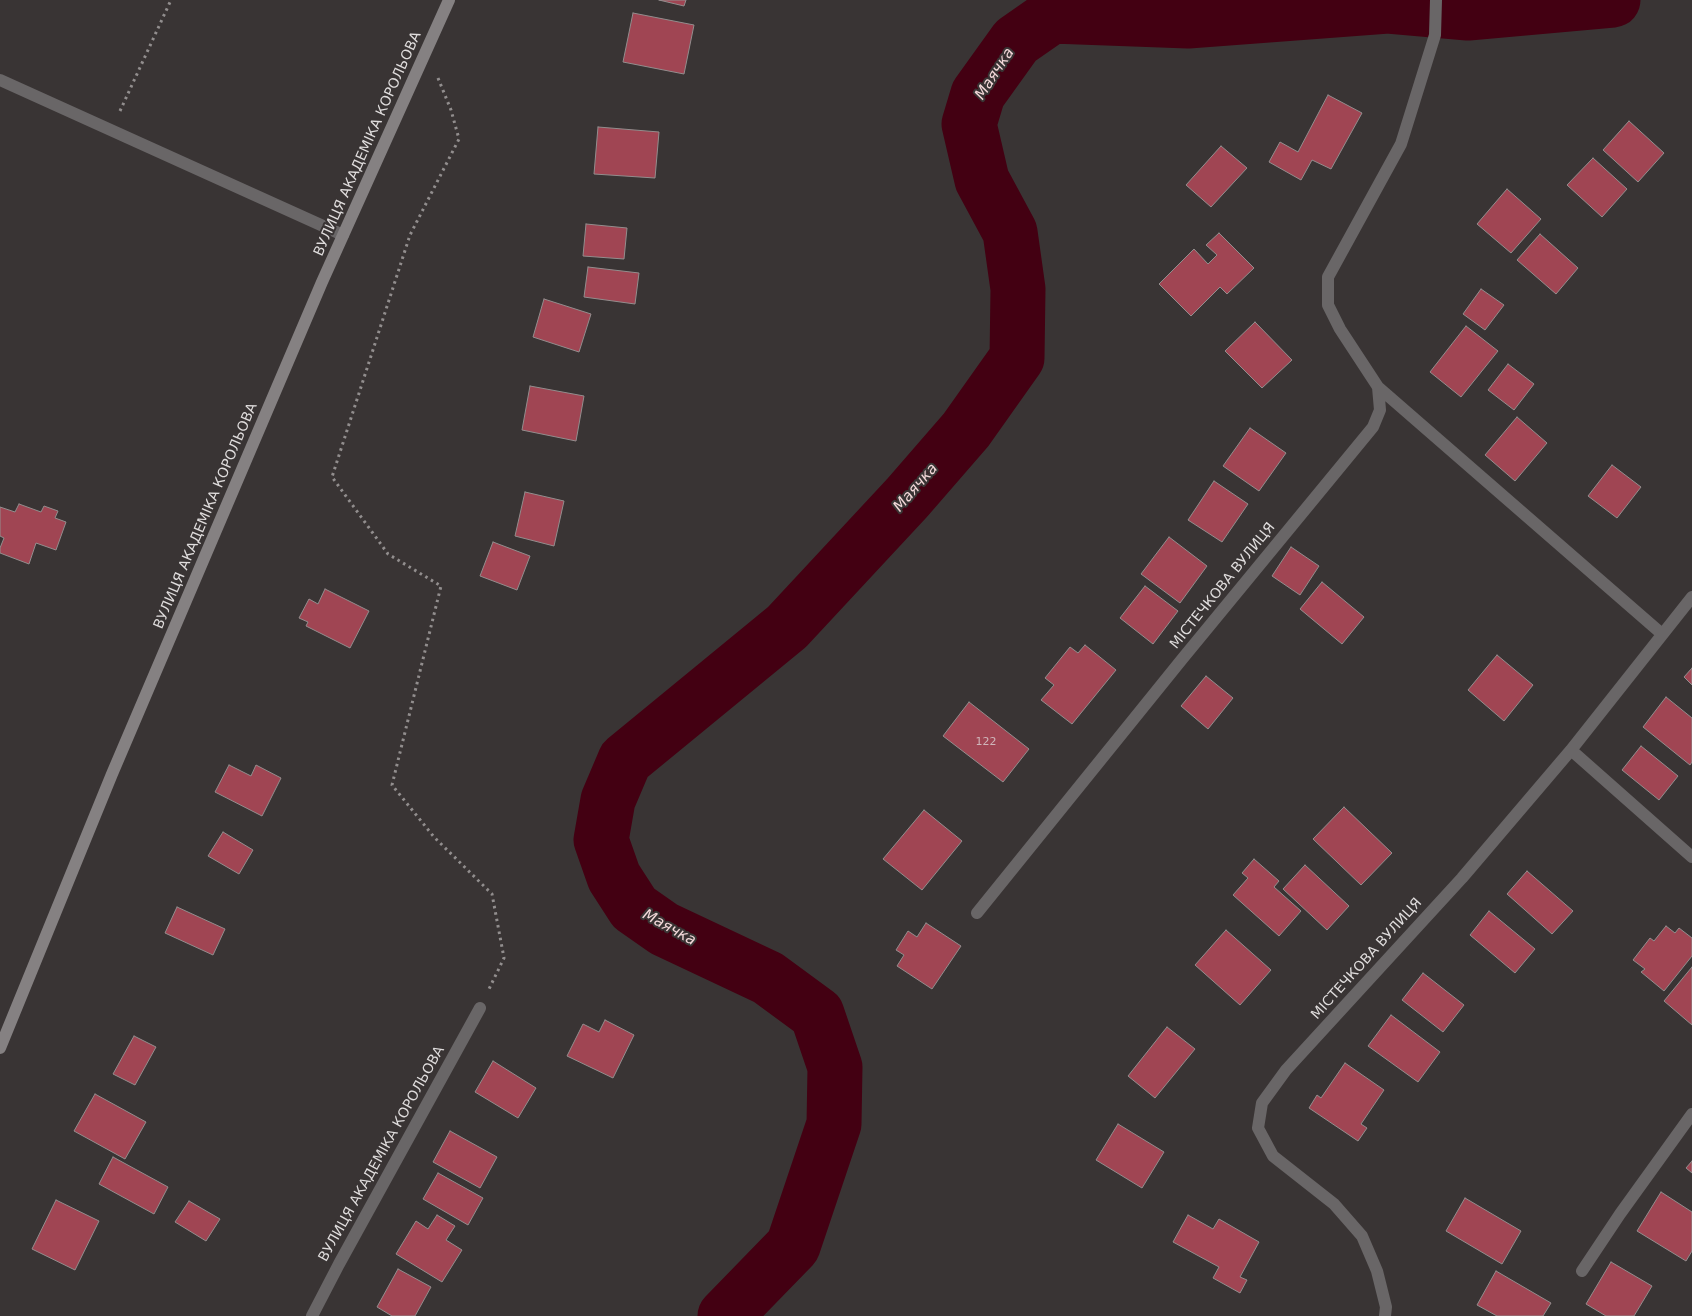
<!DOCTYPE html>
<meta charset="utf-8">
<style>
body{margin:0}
canvas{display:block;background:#393434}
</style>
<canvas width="1692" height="1316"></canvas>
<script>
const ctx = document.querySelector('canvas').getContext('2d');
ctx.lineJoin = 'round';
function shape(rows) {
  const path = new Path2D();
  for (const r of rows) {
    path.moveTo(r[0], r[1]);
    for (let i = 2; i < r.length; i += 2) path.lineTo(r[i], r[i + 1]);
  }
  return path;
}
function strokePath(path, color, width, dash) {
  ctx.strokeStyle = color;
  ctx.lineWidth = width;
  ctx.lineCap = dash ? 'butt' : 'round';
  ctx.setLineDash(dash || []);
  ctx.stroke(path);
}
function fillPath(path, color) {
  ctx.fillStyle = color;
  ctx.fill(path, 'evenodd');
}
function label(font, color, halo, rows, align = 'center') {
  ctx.font = font + ' "DejaVu Sans",sans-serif';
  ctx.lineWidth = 4;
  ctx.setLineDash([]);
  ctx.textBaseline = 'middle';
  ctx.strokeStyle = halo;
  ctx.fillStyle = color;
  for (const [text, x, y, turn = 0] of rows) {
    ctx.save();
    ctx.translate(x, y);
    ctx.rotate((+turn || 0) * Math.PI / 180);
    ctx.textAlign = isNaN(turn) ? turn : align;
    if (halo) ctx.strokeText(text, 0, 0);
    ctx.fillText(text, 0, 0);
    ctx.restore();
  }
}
strokePath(shape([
 [725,1316,793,1246,834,1124,835,1067,817,1014,768,978,664,929,634,908,614,877,601,840,608,800,625,760,787,627,907,498,966,430,1017,358,1018,289,1010,232,982,180,969,124,978,94,1016,41,1052,16,1188,21,1388,6,1468,13,1613,0]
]), '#430012', 55);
const building = shape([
 [659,0,686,0,684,6,659,0],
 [633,13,694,25,684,74,623,62,633,13],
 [1328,95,1362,113,1331,169,1312,160,1301,180,1269,162,1280,142,1298,152,1328,95],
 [1629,121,1664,153,1638,182,1603,150,1629,121],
 [598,127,659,132,655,178,594,174,598,127],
 [1221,146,1247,168,1211,207,1186,185,1221,146],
 [1593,158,1627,189,1602,217,1567,185,1593,158],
 [1507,189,1541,219,1511,253,1477,224,1507,189],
 [586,224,627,228,624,259,583,256,586,224],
 [1219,233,1254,268,1227,294,1220,287,1191,316,1159,284,1194,249,1208,264,1217,255,1206,245,1219,233],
 [1540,234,1578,268,1556,294,1517,260,1540,234],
 [588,267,639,273,635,304,584,297,588,267],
 [1481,289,1504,305,1485,330,1463,314,1481,289],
 [544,299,591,314,579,352,533,337,544,299],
 [1255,322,1292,360,1262,388,1225,351,1255,322],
 [1466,326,1498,351,1461,397,1430,372,1466,326],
 [1508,364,1534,384,1514,410,1488,390,1508,364],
 [530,386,584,396,576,441,522,430,530,386],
 [1517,417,1547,443,1515,481,1485,455,1517,417],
 [1250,428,1286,453,1259,491,1223,466,1250,428],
 [1612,465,1641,487,1617,518,1588,496,1612,465],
 [1214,481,1248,504,1222,542,1188,520,1214,481],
 [525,492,564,501,554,546,515,536,525,492],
 [19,504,41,512,44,506,58,511,55,518,66,522,56,550,36,543,29,564,0,553,0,548,4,538,0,536,0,507,15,512,19,504],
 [1169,537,1207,566,1180,603,1141,574,1169,537],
 [493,542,530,556,517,590,480,576,493,542],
 [1291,547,1319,566,1300,595,1272,576,1291,547],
 [1322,582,1364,617,1342,644,1300,609,1322,582],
 [1145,586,1178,611,1153,644,1120,618,1145,586],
 [325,589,369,611,350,648,306,626,308,622,299,618,309,599,318,604,325,589],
 [1085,645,1116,670,1072,724,1041,700,1054,685,1045,678,1070,647,1078,653,1085,645],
 [1497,655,1533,685,1504,721,1468,690,1497,655],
 [1692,668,1692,685,1684,677,1692,668],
 [1206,676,1233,698,1208,729,1181,706,1206,676],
 [1666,697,1692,718,1692,762,1690,765,1643,727,1666,697],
 [969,702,1029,749,1003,782,943,736,969,702],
 [1641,746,1678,776,1659,800,1622,770,1641,746],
 [229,765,251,776,256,765,281,778,262,816,215,792,229,765],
 [1344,807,1392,853,1361,885,1313,839,1344,807],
 [924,810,962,841,922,890,883,859,924,810],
 [223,832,253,850,239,874,208,856,223,832],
 [1254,859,1279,881,1274,887,1301,911,1279,936,1233,895,1248,878,1242,873,1254,859],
 [1305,865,1349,906,1327,930,1283,889,1305,865],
 [1527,871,1573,911,1552,934,1507,894,1527,871],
 [177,907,225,929,213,955,165,933,177,907],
 [1489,911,1535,949,1515,973,1470,935,1489,911],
 [926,923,961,946,932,989,897,966,904,955,896,950,908,931,917,937,926,923],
 [1666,926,1675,933,1679,928,1692,938,1692,956,1664,991,1641,972,1645,969,1633,960,1650,938,1654,941,1666,926],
 [1226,930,1271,970,1240,1005,1195,965,1226,930],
 [1692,967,1692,1025,1664,1001,1692,967],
 [1423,973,1464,1005,1443,1032,1402,1000,1423,973],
 [1391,1015,1440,1052,1418,1082,1368,1046,1391,1015],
 [605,1020,634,1035,613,1078,567,1056,583,1024,599,1032,605,1020],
 [1167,1027,1195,1049,1155,1098,1128,1076,1167,1027],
 [134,1036,156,1047,135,1085,113,1074,134,1036],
 [493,1061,536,1088,518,1118,475,1092,493,1061],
 [1345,1063,1384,1090,1361,1124,1367,1128,1358,1141,1309,1108,1317,1095,1321,1098,1345,1063],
 [95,1094,146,1122,125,1159,74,1131,95,1094],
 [1118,1124,1164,1152,1142,1188,1096,1160,1118,1124],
 [450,1131,497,1157,480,1188,433,1162,450,1131],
 [113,1157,168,1187,154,1214,99,1184,113,1157],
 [1692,1161,1692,1173,1686,1168,1692,1161],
 [438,1173,483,1198,468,1225,423,1199,438,1173],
 [1661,1192,1692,1212,1692,1251,1686,1261,1637,1231,1661,1192],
 [1465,1198,1521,1231,1502,1264,1446,1231,1465,1198],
 [56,1200,99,1221,75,1270,32,1249,56,1200],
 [189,1201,220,1219,206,1241,175,1222,189,1201],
 [437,1215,455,1226,446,1240,462,1250,442,1282,396,1254,416,1221,428,1229,437,1215],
 [1188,1215,1213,1229,1219,1219,1259,1242,1240,1277,1247,1280,1240,1293,1213,1278,1219,1267,1173,1242,1188,1215],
 [1611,1262,1652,1286,1634,1316,1606,1316,1586,1304,1611,1262],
 [398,1269,431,1287,415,1316,392,1316,377,1307,398,1269],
 [1496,1271,1551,1303,1543,1316,1497,1316,1477,1305,1496,1271]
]);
fillPath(building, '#a04553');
strokePath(building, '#938d8d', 1);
strokePath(shape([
 [438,78,451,110,459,139,410,235,332,477,388,554,441,586,392,785,434,837,492,894,504,958,489,989],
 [120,111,171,0]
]), '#928e8e', 3, [2.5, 4]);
strokePath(shape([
 [1436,0,1435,35,1401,144,1328,277,1328,305,1340,329,1378,387,1662,634],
 [0,80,343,235],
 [1571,750,1692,857],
 [977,913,1183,658,1373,427,1380,410,1378,387],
 [1582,1271,1620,1214,1692,1114],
 [312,1316,339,1264,480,1008],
 [1385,1316,1386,1307,1377,1271,1362,1236,1334,1204,1273,1156,1258,1128,1262,1103,1286,1070,1462,878,1571,750,1692,597]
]), '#696667', 12);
strokePath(shape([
 [0,1048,112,774,322,282,449,0]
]), '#858182', 12);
label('11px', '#cfb6ba', null, [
 ["122",986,742]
]);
label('14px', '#dfdcdc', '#393434', [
 ["ВУЛИЦЯ АКАДЕМІКА КОРОЛЬОВА",368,144,-66],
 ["ВУЛИЦЯ АКАДЕМІКА КОРОЛЬОВА",206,516,-67],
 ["МІСТЕЧКОВА ВУЛИЦЯ",1223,586,-51],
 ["МІСТЕЧКОВА ВУЛИЦЯ",1367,959,-48],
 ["ВУЛИЦЯ АКАДЕМІКА КОРОЛЬОВА",382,1154,-61]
]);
label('italic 15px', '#f3d8d9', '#393434', [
 ["Маячка",995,74,-57],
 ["Маячка",916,488,-49],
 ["Маячка",669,928,29]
]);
</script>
